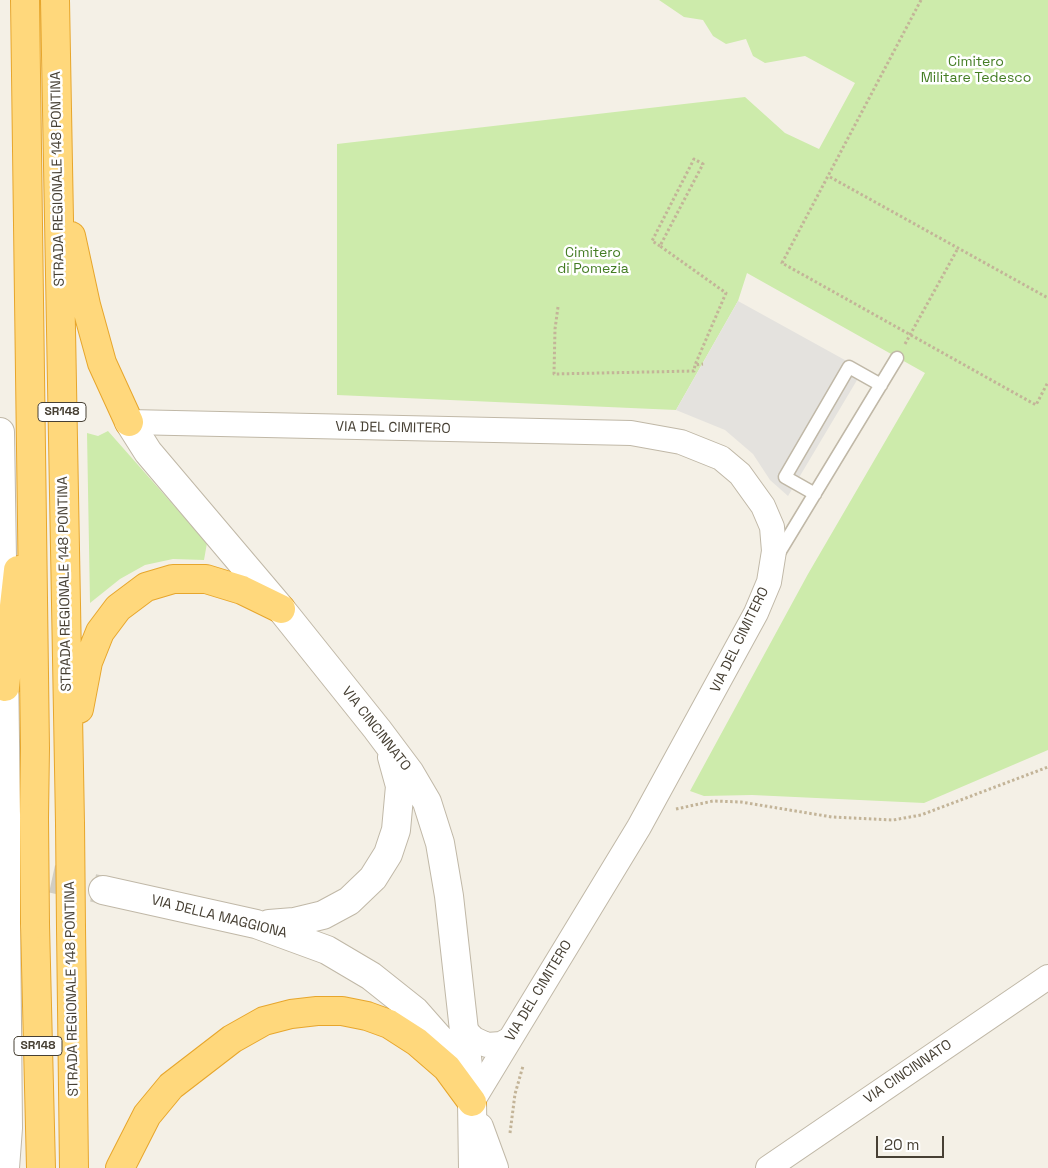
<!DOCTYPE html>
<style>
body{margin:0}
#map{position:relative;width:1048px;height:1168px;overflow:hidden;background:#f4f0e6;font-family:"Space Grotesk",sans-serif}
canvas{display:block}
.scale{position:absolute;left:876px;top:1136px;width:68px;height:22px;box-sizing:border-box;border:2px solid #474034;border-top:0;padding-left:6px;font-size:15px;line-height:18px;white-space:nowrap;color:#474034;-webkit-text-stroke:4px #fff;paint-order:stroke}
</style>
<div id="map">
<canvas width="1048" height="1168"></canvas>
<div class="scale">20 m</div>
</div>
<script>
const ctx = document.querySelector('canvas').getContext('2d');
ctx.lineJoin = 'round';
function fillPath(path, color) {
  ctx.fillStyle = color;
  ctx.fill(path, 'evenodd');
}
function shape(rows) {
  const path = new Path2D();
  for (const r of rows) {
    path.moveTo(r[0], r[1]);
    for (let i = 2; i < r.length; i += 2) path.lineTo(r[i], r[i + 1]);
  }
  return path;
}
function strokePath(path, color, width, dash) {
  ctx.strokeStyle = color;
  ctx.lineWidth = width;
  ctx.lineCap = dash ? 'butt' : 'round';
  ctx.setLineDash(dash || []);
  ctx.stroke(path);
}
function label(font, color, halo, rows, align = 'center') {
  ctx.font = font + ' "Space Grotesk",sans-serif';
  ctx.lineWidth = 5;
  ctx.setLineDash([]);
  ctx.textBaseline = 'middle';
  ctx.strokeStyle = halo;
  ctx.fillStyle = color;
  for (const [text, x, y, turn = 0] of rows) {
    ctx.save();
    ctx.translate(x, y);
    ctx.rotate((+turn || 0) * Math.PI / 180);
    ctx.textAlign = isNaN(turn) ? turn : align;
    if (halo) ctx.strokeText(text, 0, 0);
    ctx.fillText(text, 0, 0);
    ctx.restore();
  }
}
fillPath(shape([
 [659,0,1048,0,1048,750,924,803,752,795,704,796,690,791,808,574,925,373,747,273,738,301,676,410,337,395,337,144,745,97,785,133,819,149,855,83,805,56,765,63,753,56,746,39,726,44,713,36,703,20,684,17],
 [108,431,207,543,204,560,173,559,145,565,120,579,90,603,87,433,98,436]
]), '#cdebab');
fillPath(shape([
 [738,301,863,370,788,496,770,480,753,454,725,430,676,410]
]), '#e4e2de');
strokePath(shape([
 [11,870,103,890]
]), '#d1cdc2', 28, [28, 14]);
const service = shape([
 [815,494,785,477,849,367,881,385],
 [777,556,897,358]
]);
const minor = shape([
 [129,422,631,433,681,442,721,458,740,474,763,506,772,527,774,551,769,582,756,613,639,827,472,1102],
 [464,1029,474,1039,487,1045,501,1044,510,1039],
 [768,1168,1048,977]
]);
const tertiary = shape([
 [129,422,148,452,281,609,377,729,410,773,427,802,440,843,449,896,472,1102,473,1168],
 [0,432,3,623],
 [4,664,6,817],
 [103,890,256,924,327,950,371,976,415,1011,445,1045,464,1079],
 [269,924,294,922,323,915,349,901,373,878,388,854,396,830,400,786,392,757],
 [479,1127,494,1168],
 [5,1168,8,1128,6,919]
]);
const trunk = shape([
 [25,0,35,748,34,818],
 [55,0,70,823],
 [71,236,86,305,102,363,129,422],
 [5,687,18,570],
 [79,709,88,662,100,632,118,608,146,587,173,579,206,579,242,590,281,609],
 [35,924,41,1168],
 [71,928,74,1168],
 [120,1168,147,1115,171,1086,232,1039,264,1021,291,1014,317,1011,342,1011,367,1016,389,1024,417,1042,447,1068,472,1102]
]);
strokePath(service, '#c0b8a7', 15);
strokePath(minor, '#c0b8a7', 26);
strokePath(tertiary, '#c0b8a7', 30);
strokePath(trunk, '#e7a62c', 30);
strokePath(shape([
 [921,0,782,263,1036,405,1048,382],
 [830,177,1048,298],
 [660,246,652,241,694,159,703,164,660,246,726,293,695,365],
 [558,307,555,329,554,374,694,371,695,365,703,364],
 [905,344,957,250],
 [676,809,713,801,741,802,832,817,893,820,921,815,1048,767],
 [510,1133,515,1094,523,1066]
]), '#c3b498', 3, [2.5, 2.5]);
strokePath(service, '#fff', 12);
strokePath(minor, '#fff', 24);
strokePath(tertiary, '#fff', 28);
strokePath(trunk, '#ffd87c', 28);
const tertiaryBridge = shape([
 [6,817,6,919]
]);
const trunkBridge = shape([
 [34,818,35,924],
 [70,823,71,928]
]);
strokePath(tertiaryBridge, '#c0b8a7', 30, []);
strokePath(trunkBridge, '#e7a62c', 30, []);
strokePath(tertiaryBridge, '#fff', 28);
strokePath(trunkBridge, '#ffd87c', 28);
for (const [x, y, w] of [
 [62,412,48],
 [38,1046,48]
]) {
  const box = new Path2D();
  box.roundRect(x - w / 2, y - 9.5, w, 19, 4);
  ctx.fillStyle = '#fff';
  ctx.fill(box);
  strokePath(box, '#474034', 1);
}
label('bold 12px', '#474034', null, [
 ["SR148",62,412],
 ["SR148",38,1046]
]);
label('14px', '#447d24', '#fff', [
 ["Cimitero",976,62],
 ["Militare Tedesco",976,78],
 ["Cimitero",593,253],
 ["di Pomezia",593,269]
]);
label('14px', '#474034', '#fff', [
 ["STRADA REGIONALE 148 PONTINA",58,179,-91],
 ["VIA DEL CIMITERO",393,428,1],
 ["STRADA REGIONALE 148 PONTINA",65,584,-91],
 ["VIA DEL CIMITERO",740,640,-64],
 ["VIA CINCINNATO",376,729,52],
 ["VIA DELLA MAGGIONA",219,917,14],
 ["STRADA REGIONALE 148 PONTINA",72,989,-91],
 ["VIA DEL CIMITERO",539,991,-59],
 ["VIA CINCINNATO",908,1072,-34]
]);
</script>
